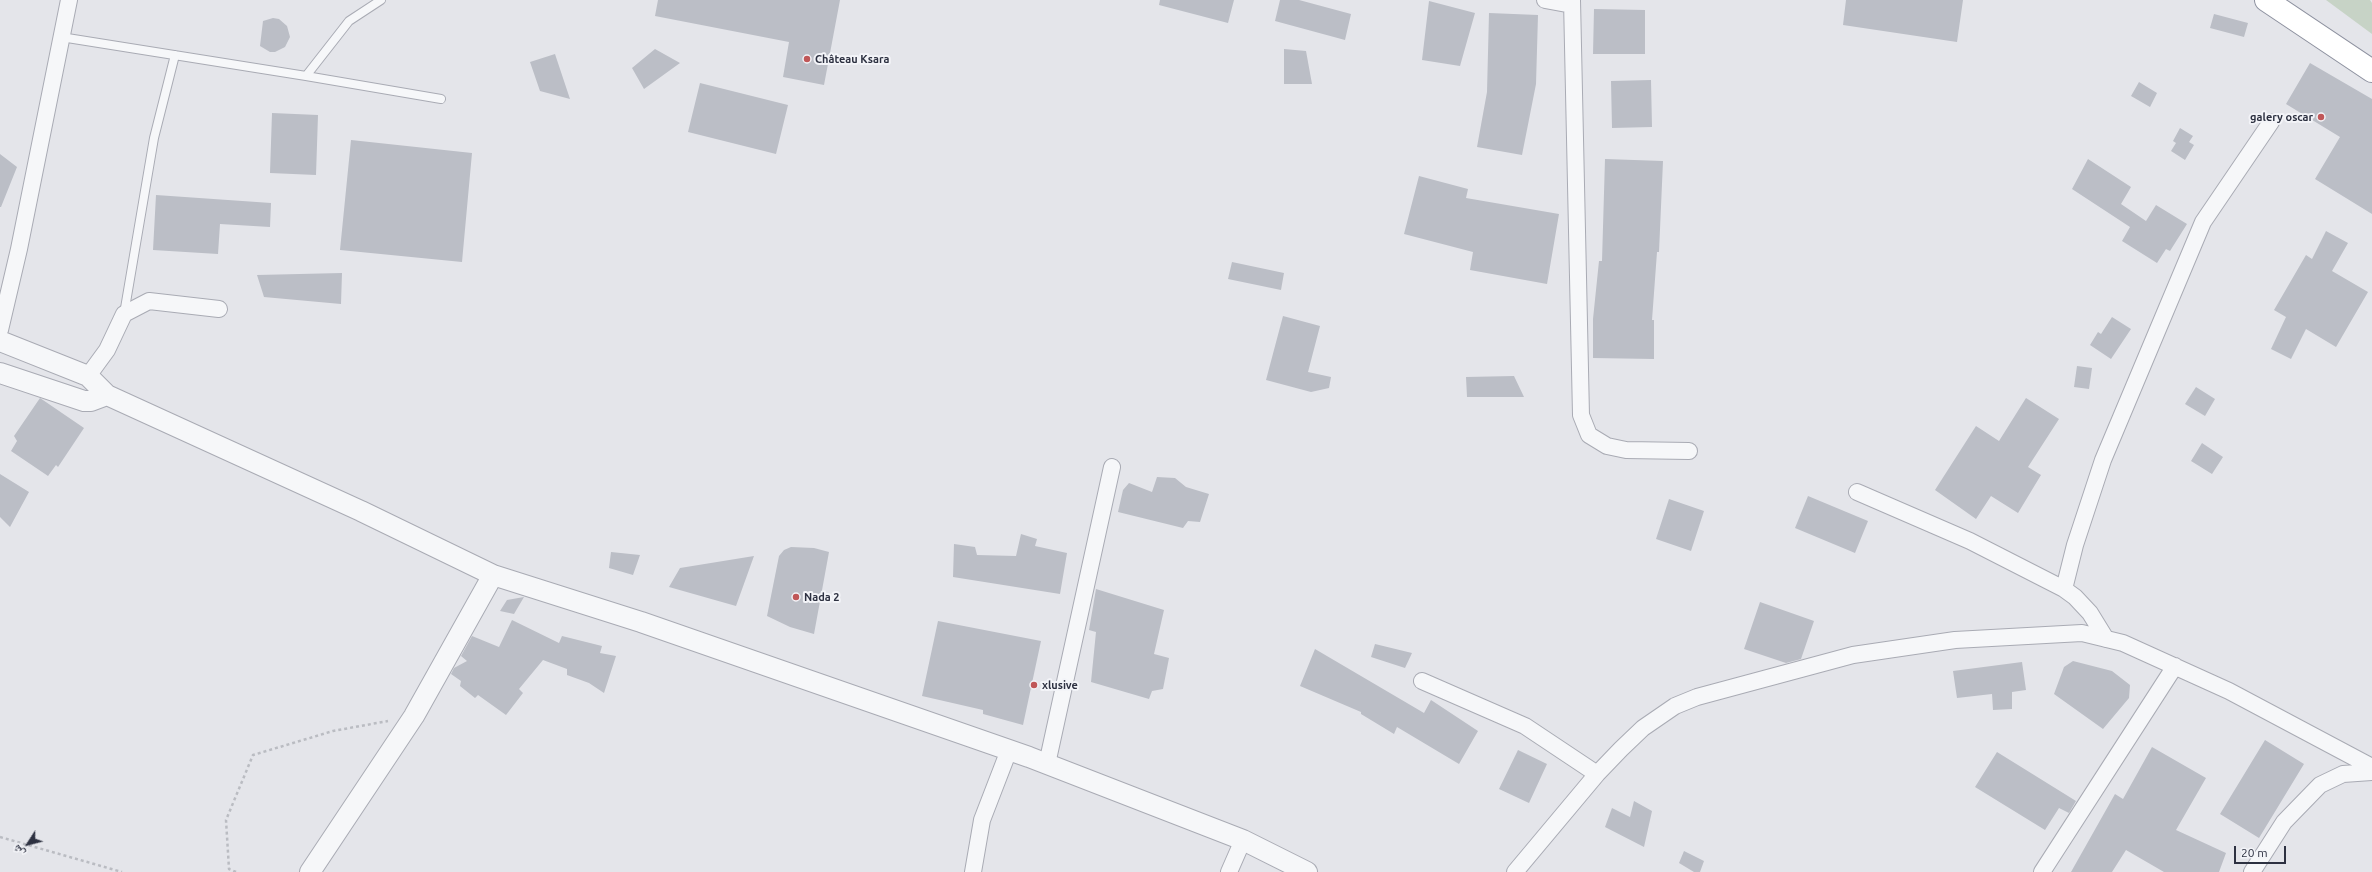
<!DOCTYPE html>
<meta charset="utf-8">
<style>
body{margin:0}
#map{position:relative;width:2372px;height:872px;overflow:hidden;background:#e4e5ea;font-family:Ubuntu,"Noto Naskh Arabic",sans-serif}
canvas{display:block}
.north{position:absolute;left:8px;top:824px;width:40px;height:40px;-webkit-text-stroke:3px #f3f4f8;paint-order:stroke;rotate:234deg;font-size:11px;font-weight:700;line-height:16px;text-align:center;color:#2d3141}
.north::after{content:'';display:block;margin:auto;width:14px;height:18px;background:#2d3141;clip-path:polygon(50% 0,100% 100%,50% 72%,0 100%)}
.scale{position:absolute;left:2234px;top:846px;width:52px;height:18px;box-sizing:border-box;border:2px solid #2d3141;border-top:0;padding-left:5px;font-size:12px;line-height:14px;white-space:nowrap;color:#2d3141;-webkit-text-stroke:3px #f3f4f8;paint-order:stroke}
</style>
<div id="map">
<canvas width="2372" height="872"></canvas>
<div class="north">ش</div>
<div class="scale">20 m</div>
</div>
<script>
const ctx = document.querySelector('canvas').getContext('2d');
ctx.lineJoin = 'round';
function fillPath(path, color) {
  ctx.fillStyle = color;
  ctx.fill(path, 'evenodd');
}
function shape(rows) {
  const path = new Path2D();
  for (const r of rows) {
    path.moveTo(r[0], r[1]);
    for (let i = 2; i < r.length; i += 2) path.lineTo(r[i], r[i + 1]);
  }
  return path;
}
function strokePath(path, color, width, dash) {
  ctx.strokeStyle = color;
  ctx.lineWidth = width;
  ctx.lineCap = dash ? 'butt' : 'round';
  ctx.setLineDash(dash || []);
  ctx.stroke(path);
}
function label(font, color, halo, rows, align = 'center') {
  ctx.font = font + ' Ubuntu,sans-serif';
  ctx.lineWidth = 4;
  ctx.setLineDash([]);
  ctx.textBaseline = 'middle';
  ctx.strokeStyle = halo;
  ctx.fillStyle = color;
  for (const [text, x, y, turn = 0] of rows) {
    ctx.save();
    ctx.translate(x, y);
    ctx.rotate((+turn || 0) * Math.PI / 180);
    ctx.textAlign = isNaN(turn) ? turn : align;
    if (halo) ctx.strokeText(text, 0, 0);
    ctx.fillText(text, 0, 0);
    ctx.restore();
  }
}
fillPath(shape([
 [2326,0,2370,0,2372,3,2372,34]
]), '#c7d3c6');
fillPath(shape([
 [658,0,840,0,824,85,783,77,789,42,655,16],
 [1160,0,1234,0,1228,23,1159,5],
 [1280,0,1299,0,1351,14,1345,40,1275,21],
 [1846,0,1963,0,1957,42,1843,25],
 [1429,1,1475,13,1460,66,1422,60],
 [1594,9,1645,10,1645,54,1593,54],
 [1489,13,1538,15,1536,84,1522,155,1477,147,1487,92],
 [2214,14,2248,23,2244,37,2210,28],
 [273,18,279,19,287,26,290,37,285,47,275,52,270,52,260,46,263,21],
 [655,49,680,63,644,89,632,68],
 [1284,49,1306,51,1312,84,1284,84],
 [555,54,570,99,540,91,530,62],
 [2310,63,2372,99,2372,214,2315,179,2340,137,2286,104],
 [1651,80,1652,127,1612,128,1611,81],
 [2139,82,2157,93,2150,107,2131,96],
 [700,83,788,105,776,154,688,132],
 [272,113,318,115,316,175,270,173],
 [2180,128,2193,136,2189,142,2194,145,2185,160,2171,151,2176,143,2173,141],
 [351,140,472,153,462,262,340,250],
 [0,154,17,167,1,207,0,207],
 [1605,159,1663,161,1659,252,1657,252,1652,320,1654,320,1654,359,1593,358,1593,319,1599,261,1602,261],
 [2088,159,2131,187,2121,204,2146,221,2156,205,2187,224,2170,251,2166,249,2157,263,2122,241,2130,227,2072,189],
 [1419,176,1468,189,1466,198,1559,214,1547,284,1470,270,1473,252,1404,234],
 [156,195,271,203,270,227,220,224,218,254,153,250],
 [2326,231,2348,243,2332,271,2368,292,2336,347,2306,329,2291,359,2271,349,2286,317,2274,310,2306,255,2312,259],
 [1232,262,1284,273,1281,290,1228,279],
 [342,273,341,304,264,297,257,275],
 [1283,316,1320,326,1308,372,1331,377,1329,388,1311,392,1266,380],
 [2112,317,2131,329,2111,359,2090,345,2098,332,2101,334],
 [2077,366,2092,368,2089,389,2074,387],
 [1514,376,1524,397,1467,397,1466,377],
 [2196,387,2215,399,2205,416,2185,404],
 [40,398,84,428,58,467,56,465,48,476,11,451,17,441,14,436],
 [2026,398,2059,419,2028,467,2041,475,2018,513,1991,496,1976,519,1935,490,1976,426,1999,441],
 [2202,443,2223,457,2212,474,2191,461],
 [0,474,29,492,10,527,0,517],
 [1157,477,1175,478,1186,487,1209,494,1200,522,1188,521,1183,528,1118,512,1123,490,1129,483,1152,492],
 [1808,496,1868,521,1855,553,1795,528],
 [1669,499,1704,511,1691,551,1656,539],
 [1021,534,1037,539,1035,546,1067,553,1060,594,953,577,954,544,975,547,977,555,1016,556],
 [791,547,814,548,829,552,814,634,790,627,767,616,779,556,784,550],
 [611,552,640,555,633,575,609,568],
 [754,556,736,606,669,587,680,568],
 [1096,589,1164,610,1154,654,1169,658,1163,689,1152,691,1149,699,1091,682,1096,632,1089,630],
 [524,597,514,614,500,611,507,600],
 [1760,602,1814,621,1801,659,1786,663,1744,649],
 [512,620,559,643,562,636,602,646,600,653,616,656,604,693,589,683,567,675,567,669,543,660,519,689,523,693,506,715,478,695,475,698,460,686,461,681,451,674,454,668,467,661,461,656,472,636,499,647],
 [938,621,1041,641,1023,725,983,714,983,710,922,696],
 [1375,644,1412,653,1405,668,1371,657],
 [1315,649,1424,713,1431,700,1478,731,1459,764,1397,727,1394,734,1361,714,1361,712,1300,686],
 [2073,661,2112,671,2130,685,2129,698,2103,729,2054,694,2064,667],
 [2022,662,2026,690,2012,692,2012,709,1993,710,1992,694,1957,698,1953,671],
 [2265,740,2304,764,2259,838,2220,814],
 [2152,747,2206,778,2176,830,2226,853,2219,872,2164,872,2126,850,2112,872,2071,872,2115,794,2123,799],
 [1518,750,1547,764,1529,803,1499,789],
 [1997,752,2076,801,2069,813,2059,808,2045,830,1975,787],
 [1634,801,1652,811,1644,847,1605,827,1612,808,1630,817],
 [1684,851,1704,861,1700,872,1694,872,1679,863]
]), '#bbbec6');
const service = shape([
 [61,37,306,76,349,21,381,0],
 [306,76,441,99],
 [124,314,154,138,175,55]
]);
const minor = shape([
 [1545,0,1572,5],
 [1572,0,1581,415,1589,435,1607,446,1626,450,1689,451],
 [0,330,19,249,69,0],
 [88,376,107,350,124,314,149,301,219,309],
 [1857,492,1970,541,2064,589,2075,597,2090,613,2106,639],
 [2064,589,2075,545,2103,460,2203,222,2271,122],
 [1422,681,1525,726,1597,774],
 [1047,764,1112,467],
 [973,872,982,820,1009,750],
 [1229,872,1243,840],
 [1515,872,1597,774,1621,749,1643,728,1675,706,1697,697,1853,655,1955,640,2082,633,2123,643,2229,691,2372,767],
 [2042,872,2175,666],
 [2252,872,2284,822,2320,785,2343,774,2372,772]
]);
const tertiary = shape([
 [0,341,88,376,107,395,361,511,493,575,641,622,1029,757,1243,840,1307,872],
 [0,373,84,401,91,401,107,395],
 [310,872,414,716,493,575]
]);
const trunk = shape([
 [2266,0,2372,71]
]);
strokePath(service, '#a9abb4', 10);
strokePath(minor, '#a9abb4', 18);
strokePath(tertiary, '#a9abb4', 22);
strokePath(trunk, '#8d919f', 24);
strokePath(shape([
 [0,837,122,872],
 [236,872,229,869,226,820,253,755,333,731,388,721]
]), '#babcc2', 2.5, [3, 3]);
strokePath(service, '#f6f7f9', 8);
strokePath(minor, '#f6f7f9', 16);
strokePath(tertiary, '#f6f7f9', 20);
strokePath(trunk, '#fff', 22);
for (const [x, y, r, color] of [
 [807,59,4,"#c05758"],
 [2321,117,4,"#c05758"],
 [796,597,4,"#c05758"],
 [1034,685,4,"#c05758"]
]) {
  const dot = new Path2D();
  dot.arc(x, y, r, 0, 2 * Math.PI);
  ctx.fillStyle = color;
  ctx.fill(dot);
  strokePath(dot, '#f3f4f8', 1.5);
}
label('bold 11px', '#2d3141', '#f3f4f8', [
 ["Château Ksara",815,59],
 ["galery oscar",2313,117,"right"],
 ["Nada 2",804,597],
 ["xlusive",1042,685]
], 'left');
</script>
